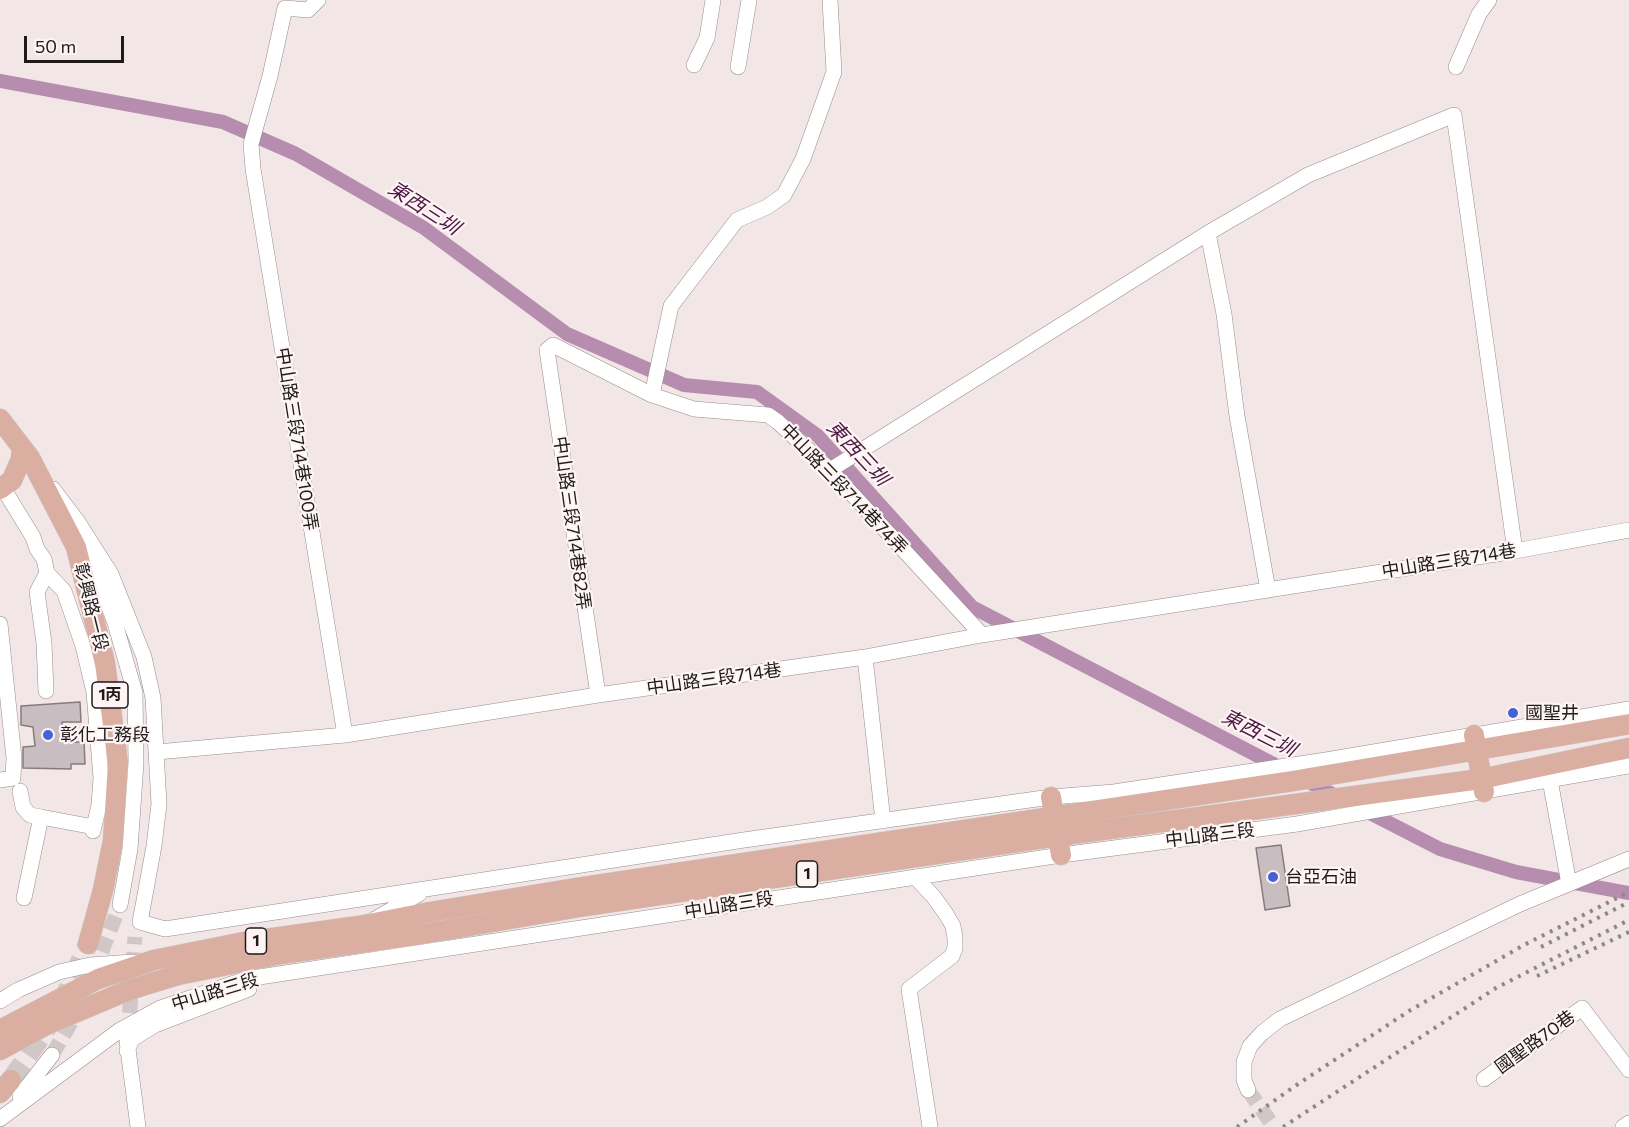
<!DOCTYPE html>
<meta charset="utf-8">
<style>
body{margin:0}
#map{position:relative;width:1629px;height:1127px;overflow:hidden;background:#f2e6e6;font-family:Commissioner,sans-serif}
canvas{display:block}
.scale{position:absolute;left:24px;top:36px;width:100px;height:27px;box-sizing:border-box;border:3px solid #1e1a1a;border-top:0;padding-left:8px;font-size:18px;line-height:21px;white-space:nowrap;color:#1e1a1a;-webkit-text-stroke:4px #fef4f4;paint-order:stroke}
</style>
<div id="map">
<canvas width="1629" height="1127"></canvas>
<div class="scale">50 m</div>
</div>
<script>
const ctx = document.querySelector('canvas').getContext('2d');
ctx.lineJoin = 'round';
function shape(rows) {
  const path = new Path2D();
  for (const r of rows) {
    path.moveTo(r[0], r[1]);
    for (let i = 2; i < r.length; i += 2) path.lineTo(r[i], r[i + 1]);
  }
  return path;
}
function strokePath(path, color, width, dash) {
  ctx.strokeStyle = color;
  ctx.lineWidth = width;
  ctx.lineCap = dash ? 'butt' : 'round';
  ctx.setLineDash(dash || []);
  ctx.stroke(path);
}
function fillPath(path, color) {
  ctx.fillStyle = color;
  ctx.fill(path, 'evenodd');
}
function label(font, color, halo, rows, align = 'center') {
  ctx.font = font + ' Commissioner,"Noto Sans TC",sans-serif';
  ctx.lineWidth = 4.5;
  ctx.setLineDash([]);
  ctx.textBaseline = 'middle';
  ctx.strokeStyle = halo;
  ctx.fillStyle = color;
  for (const [text, x, y, turn = 0] of rows) {
    ctx.save();
    ctx.translate(x, y);
    ctx.rotate((+turn || 0) * Math.PI / 180);
    ctx.textAlign = isNaN(turn) ? turn : align;
    if (halo) ctx.strokeText(text, 0, 0);
    ctx.fillText(text, 0, 0);
    ctx.restore();
  }
}
strokePath(shape([
 [0,81,223,122,296,154,424,228,567,334,684,385,757,392,818,436,972,607,1283,769],
 [1303,779,1342,799],
 [1364,810,1440,849,1516,872,1629,893]
]), '#b78daf', 14);
const building = shape([
 [80,702,81,722,62,722,63,742,84,742,85,764,71,764,71,769,23,768,23,747,35,746,33,727,21,725,21,706,80,702],
 [1281,845,1290,906,1265,910,1256,848,1281,845]
]);
fillPath(building, '#c8bdc1');
strokePath(building, '#857b7e', 1.5);
strokePath(shape([
 [128,1036,135,937],
 [52,1055,80,1007,120,905],
 [1248,1090,1274,1127]
]), '#d2c7c7', 15, [15, 8]);
strokePath(shape([
 [11,1080,45,1031,66,994,88,944]
]), '#d2c7c7', 20, [20, 10]);
const minor = shape([
 [318,0,308,10,285,8,270,76,251,144,253,169,345,735],
 [694,65,707,38,713,0],
 [738,67,749,0],
 [1456,67,1479,14,1489,0],
 [1208,233,1224,314,1237,416,1268,590],
 [652,395,671,306,737,220,767,207,784,195,803,159,834,72,830,0],
 [830,470,1208,233,1308,175,1454,115,1515,551],
 [3,488,33,537,37,549,44,559,47,573,64,591,83,646,94,692,101,778,99,805,93,831],
 [53,489,78,522,115,623,135,693,136,763,130,849,120,905],
 [78,522,111,574,144,657,153,698,159,804,154,846,140,922,165,929,744,840,1051,797,1114,792,1326,760,1629,709],
 [0,624,14,758,13,778,0,780],
 [865,657,883,821],
 [46,691,44,643,37,592,47,573],
 [598,695,547,350,553,345,652,395,694,409,768,415,778,422,830,470,982,635],
 [157,752,345,735,598,695,865,657,982,635,1515,551,1629,530],
 [1550,780,1569,884],
 [20,791,23,807,30,815,41,817,24,898],
 [41,817,94,827],
 [915,877,933,896,946,914,953,926,955,938,955,948,952,956,909,989,930,1127],
 [375,919,419,894],
 [0,1001,18,990,59,972,90,965,133,962],
 [127,1041,138,1127],
 [127,1051,132,1039,155,1025,249,989],
 [1484,1079,1582,1008,1629,1070],
 [1248,1090,1244,1080,1244,1062,1250,1046,1262,1033,1280,1019,1520,904,1629,859],
 [20,1096,52,1055],
 [0,1119,120,1030,160,1008,246,979,1061,855,1297,824,1629,766],
 [1623,1127,1629,1123]
]);
const major = shape([
 [0,419,30,458,76,547,105,663,118,764,113,841,103,890,88,944],
 [0,489,12,480,21,459,22,448],
 [1474,735,1484,792],
 [1051,797,1061,855],
 [0,1030,98,979,154,960,244,942,359,926,430,912,582,887,1293,781,1629,724],
 [0,1050,48,1024,129,990,178,975,281,954,423,934,585,906,1058,836,1481,779,1629,748],
 [0,1093,11,1080]
]);
strokePath(minor, '#978d8d', 16);
strokePath(major, '#c9c8c8', 21);
strokePath(minor, '#fff', 15);
strokePath(major, '#daafa2', 20);
strokePath(shape([
 [1541,947,1629,902],
 [1537,976,1629,932],
 [1237,1127,1298,1084,1409,1011,1524,945,1629,892],
 [1283,1127,1496,988,1629,920]
]), '#8f8787', 4, [3, 6]);
for (const [x, y, r, color] of [
 [1513,713,6,"#4661d5"],
 [48,735,6,"#4661d5"],
 [1273,877,6,"#4661d5"]
]) {
  const dot = new Path2D();
  dot.arc(x, y, r, 0, 2 * Math.PI);
  ctx.fillStyle = color;
  ctx.fill(dot);
  strokePath(dot, '#fef4f4', 2);
}
for (const [x, y, w] of [
 [110,695,36],
 [807,874,21],
 [256,941,21]
]) {
  const box = new Path2D();
  box.roundRect(x - w / 2, y - 13, w, 26, 4.5);
  ctx.fillStyle = '#fef4f4';
  ctx.fill(box);
  strokePath(box, '#1e1a1a', 1.5);
}
label('bold 16px', '#1e1a1a', null, [
 ["1丙",110,695],
 ["1",807,874],
 ["1",256,941]
]);
label('18px', '#1e1a1a', '#fef4f4', [
 ["中山路三段714巷100弄",297,439,81],
 ["中山路三段714巷74弄",844,489,46],
 ["中山路三段714巷82弄",572,523,82],
 ["中山路三段714巷",1449,561,-9],
 ["彰興路一段",91,607,76],
 ["中山路三段714巷",714,679,-8],
 ["中山路三段",1210,835,-7],
 ["中山路三段",729,905,-9],
 ["中山路三段",215,992,-17],
 ["國聖路70巷",1535,1042,-36]
]);
label('18px', '#1e1a1a', '#fef4f4', [
 ["國聖井",1525,713],
 ["彰化工務段",60,735],
 ["台亞石油",1285,877]
], 'left');
label('italic 20px', '#4b1744', '#fef4f4', [
 ["東西三圳",424,208,33],
 ["東西三圳",858,453,47],
 ["東西三圳",1259,733,27]
]);
</script>
